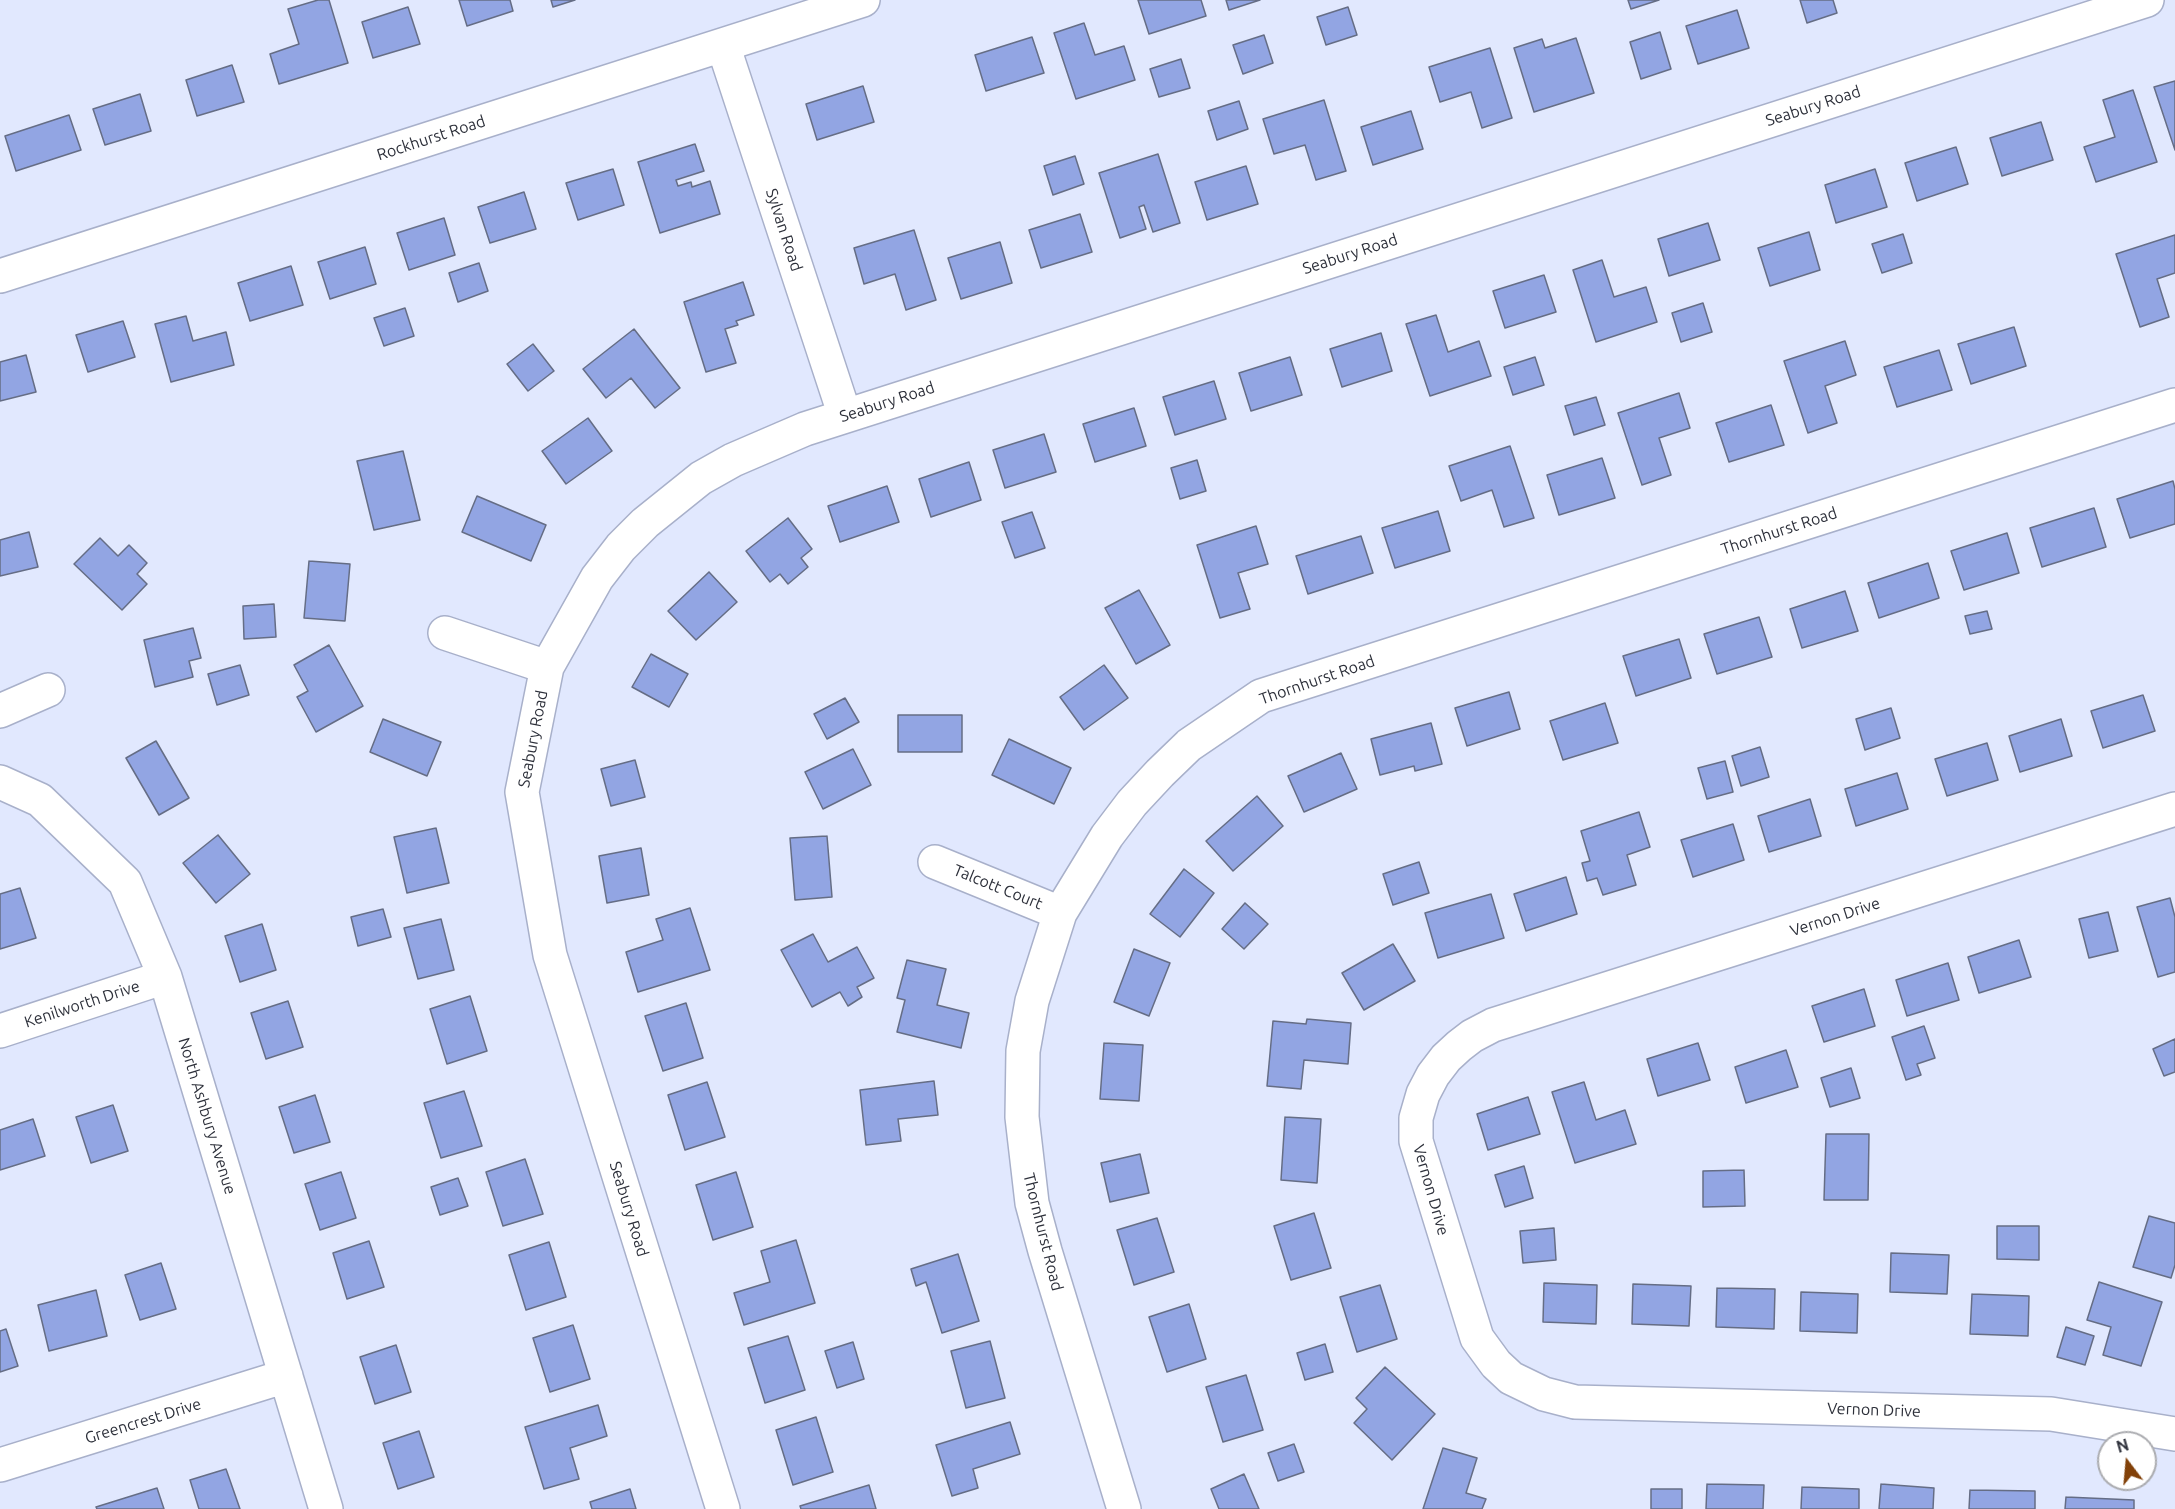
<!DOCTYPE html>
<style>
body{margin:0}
#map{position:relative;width:2175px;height:1509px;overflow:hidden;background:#e1e8fe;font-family:Ubuntu,sans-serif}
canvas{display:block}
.north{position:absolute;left:2097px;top:1431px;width:60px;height:60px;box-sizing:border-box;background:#fff;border:2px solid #abacb0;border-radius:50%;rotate:344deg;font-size:16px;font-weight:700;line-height:24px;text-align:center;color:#2d303a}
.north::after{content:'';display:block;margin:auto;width:21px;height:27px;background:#824109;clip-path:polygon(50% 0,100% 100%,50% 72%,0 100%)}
</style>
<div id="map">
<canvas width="2175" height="1509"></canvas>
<div class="north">N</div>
</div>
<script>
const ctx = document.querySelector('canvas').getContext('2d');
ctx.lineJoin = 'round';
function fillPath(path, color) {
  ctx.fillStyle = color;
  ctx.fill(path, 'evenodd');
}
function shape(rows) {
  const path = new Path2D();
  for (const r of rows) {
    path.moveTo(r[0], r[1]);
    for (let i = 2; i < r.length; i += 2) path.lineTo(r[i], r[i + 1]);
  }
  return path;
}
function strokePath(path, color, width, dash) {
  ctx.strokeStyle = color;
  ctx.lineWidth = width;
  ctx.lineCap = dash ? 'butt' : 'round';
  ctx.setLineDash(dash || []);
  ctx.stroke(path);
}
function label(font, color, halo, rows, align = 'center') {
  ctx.font = font + ' Ubuntu,sans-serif';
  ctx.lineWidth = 4.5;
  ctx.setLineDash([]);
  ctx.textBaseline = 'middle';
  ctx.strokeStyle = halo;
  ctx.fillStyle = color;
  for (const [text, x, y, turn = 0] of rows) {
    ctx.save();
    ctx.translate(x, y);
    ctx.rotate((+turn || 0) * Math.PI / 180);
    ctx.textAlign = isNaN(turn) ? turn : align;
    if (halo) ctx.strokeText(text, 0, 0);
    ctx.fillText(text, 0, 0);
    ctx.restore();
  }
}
const building = shape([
 [318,0,329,0,348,63,279,84,270,54,299,44,288,9,318,0],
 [459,0,510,0,513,11,467,26,459,0],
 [551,0,575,0,553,7,551,0],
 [1138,0,1201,0,1206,16,1149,34,1138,0],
 [1226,0,1260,0,1229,10,1226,0],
 [1628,0,1659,0,1631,9,1628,0],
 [1800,0,1833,0,1837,13,1807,23,1800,0],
 [408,7,420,44,373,58,362,22,408,7],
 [1348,7,1357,35,1326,45,1317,17,1348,7],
 [1737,10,1749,48,1698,64,1686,26,1737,10],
 [1084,23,1095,55,1124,46,1135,80,1076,99,1054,33,1084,23],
 [1660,32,1671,69,1641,79,1630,42,1660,32],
 [1264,35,1273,63,1243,74,1233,45,1264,35],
 [1032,37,1044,73,986,91,975,55,1032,37],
 [1576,38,1594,93,1534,112,1514,48,1542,39,1545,48,1576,38],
 [1490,48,1512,118,1482,128,1471,92,1440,102,1429,67,1490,48],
 [1181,59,1190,88,1159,97,1150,69,1181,59],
 [232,65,244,102,197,116,186,80,232,65],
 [2175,81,2175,150,2154,87,2175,81],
 [863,86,874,122,817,140,806,104,863,86],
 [2133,90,2157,162,2096,182,2084,147,2115,137,2103,100,2133,90],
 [140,94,151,131,105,145,93,109,140,94],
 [1324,100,1346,171,1316,180,1305,145,1274,154,1263,119,1324,100],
 [1239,101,1248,129,1217,140,1208,111,1239,101],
 [1411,111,1423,149,1373,165,1361,127,1411,111],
 [69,115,81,150,16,171,5,136,69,115],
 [2041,122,2053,160,2002,176,1990,138,2041,122],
 [695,144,704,171,676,180,678,186,691,182,692,187,710,181,720,214,660,233,638,162,695,144],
 [1956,147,1968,184,1917,201,1905,163,1956,147],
 [1158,154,1180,223,1153,232,1144,205,1139,207,1146,229,1120,238,1099,173,1158,154],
 [1075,156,1084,184,1053,195,1044,166,1075,156],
 [1246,166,1258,204,1207,220,1195,182,1246,166],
 [613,169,624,205,578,220,566,183,613,169],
 [1875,169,1887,207,1836,223,1825,185,1875,169],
 [524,192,536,229,490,243,478,207,524,192],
 [1080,214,1092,252,1041,268,1029,230,1080,214],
 [444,218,455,255,409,270,397,233,444,218],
 [1708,223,1720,260,1669,276,1658,239,1708,223],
 [914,230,936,300,906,310,895,274,864,284,854,248,914,230],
 [1809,232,1820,270,1770,286,1758,248,1809,232],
 [1903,234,1912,263,1882,273,1872,244,1903,234],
 [2175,235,2175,273,2157,279,2169,317,2140,327,2116,254,2175,235],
 [1000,242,1012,283,961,299,948,258,1000,242],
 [365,247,376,284,330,299,318,262,365,247],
 [1602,260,1614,297,1646,287,1657,322,1596,342,1573,270,1602,260],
 [479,263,488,291,458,302,449,273,479,263],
 [291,266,303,305,250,321,238,283,291,266],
 [1544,275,1556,312,1505,328,1493,291,1544,275],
 [743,282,754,315,736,321,738,325,725,329,736,363,706,372,684,302,743,282],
 [1703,303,1712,332,1681,342,1672,313,1703,303],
 [405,308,414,336,384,346,374,318,405,308],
 [1436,315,1448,352,1479,341,1491,376,1430,396,1406,324,1436,315],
 [186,316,193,341,226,332,234,365,171,382,155,324,186,316],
 [123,321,135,357,88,372,76,335,123,321],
 [2014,327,2026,366,1971,384,1958,344,2014,327],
 [634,329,680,388,655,408,631,378,606,398,583,369,634,329],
 [1381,333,1392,371,1342,387,1330,349,1381,333],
 [1845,341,1856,375,1825,386,1837,423,1808,433,1784,361,1845,341],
 [533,344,554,371,528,391,507,364,533,344],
 [1939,350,1952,390,1897,407,1884,367,1939,350],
 [26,355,36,392,0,401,0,362,26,355],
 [1290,357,1302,395,1251,411,1239,373,1290,357],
 [1535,357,1544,385,1513,395,1504,367,1535,357],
 [1214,381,1226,419,1175,435,1163,397,1214,381],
 [1679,393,1690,428,1659,438,1671,475,1642,485,1618,413,1679,393],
 [1596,397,1605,425,1574,435,1565,406,1596,397],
 [1771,405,1784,445,1729,462,1716,423,1771,405],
 [1134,408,1146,446,1095,462,1083,424,1134,408],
 [588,418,612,451,566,484,542,451,588,418],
 [1044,434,1056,472,1005,488,993,450,1044,434],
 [1510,446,1534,518,1504,527,1492,490,1461,501,1449,466,1510,446],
 [403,451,420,520,374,530,357,461,403,451],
 [1602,458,1615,498,1559,515,1547,475,1602,458],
 [1197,460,1206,491,1180,499,1171,468,1197,460],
 [969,462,981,500,931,517,919,479,969,462],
 [2173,481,2175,489,2175,524,2130,538,2117,499,2173,481],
 [887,486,899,522,840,542,828,506,887,486],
 [477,496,546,525,531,561,462,532,477,496],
 [2094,508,2106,547,2042,567,2030,528,2094,508],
 [1438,511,1450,551,1395,568,1382,528,1438,511],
 [1032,512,1045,548,1015,558,1002,522,1032,512],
 [788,518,812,549,801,558,808,567,788,584,780,574,770,582,746,551,788,518],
 [1256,526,1268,564,1238,573,1250,609,1220,618,1197,545,1256,526],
 [29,532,38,567,0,576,0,540,29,532],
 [2007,533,2019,573,1964,590,1951,551,2007,533],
 [1361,536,1373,573,1308,594,1296,556,1361,536],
 [100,538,118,556,129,545,147,563,137,574,147,584,122,610,74,564,100,538],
 [309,561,350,564,345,621,304,618,309,561],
 [1928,563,1939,598,1879,618,1868,583,1928,563],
 [709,572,737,602,696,640,668,611,709,572],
 [1139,590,1170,645,1136,664,1105,608,1139,590],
 [1845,591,1858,631,1802,648,1790,609,1845,591],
 [274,604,276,637,244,639,243,606,274,604],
 [1987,611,1992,629,1970,634,1965,616,1987,611],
 [1759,617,1772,657,1717,674,1704,634,1759,617],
 [193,628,201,658,189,661,193,677,155,687,144,640,193,628],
 [1679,639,1691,678,1636,696,1623,656,1679,639],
 [329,645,363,706,316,732,297,697,308,691,294,665,329,645],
 [651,654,688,674,669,707,632,687,651,654],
 [240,665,249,695,217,705,208,674,240,665],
 [1104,665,1128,698,1084,730,1060,697,1104,665],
 [1509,692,1520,729,1467,746,1455,708,1509,692],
 [2143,695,2155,731,2103,748,2091,711,2143,695],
 [845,698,859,722,827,739,814,714,845,698],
 [1605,703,1618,743,1563,760,1550,721,1605,703],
 [1891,708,1900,738,1865,750,1856,719,1891,708],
 [898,715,962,715,962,752,898,752,898,715],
 [383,719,441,742,427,776,370,752,383,719],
 [2061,719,2072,756,2020,772,2009,736,2061,719],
 [1431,723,1442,764,1415,771,1414,766,1380,775,1371,739,1431,723],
 [1009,739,1071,768,1054,804,992,775,1009,739],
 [156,741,189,798,159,815,126,758,156,741],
 [1987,743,1998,780,1947,796,1935,759,1987,743],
 [1760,747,1769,777,1741,786,1732,756,1760,747],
 [853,749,871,785,823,809,805,772,853,749],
 [1341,753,1357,789,1304,812,1288,776,1341,753],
 [635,760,645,797,611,806,601,769,635,760],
 [1725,761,1733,792,1707,799,1698,768,1725,761],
 [1897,773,1908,809,1856,826,1845,789,1897,773],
 [1257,796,1283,826,1233,871,1206,841,1257,796],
 [1810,799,1821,836,1769,852,1758,816,1810,799],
 [1639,812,1650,847,1627,855,1636,885,1603,895,1597,878,1587,881,1582,863,1590,861,1581,831,1639,812],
 [1733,824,1744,860,1693,877,1681,840,1733,824],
 [436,828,449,883,407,893,394,837,436,828],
 [218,835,250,874,216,903,183,863,218,835],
 [827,836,832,897,795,900,790,838,827,836],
 [641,848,649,895,607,903,599,856,641,848],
 [1419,862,1429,893,1393,905,1383,874,1419,862],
 [1184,869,1214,893,1180,937,1150,914,1184,869],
 [1566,877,1577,914,1526,931,1514,894,1566,877],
 [20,888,36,938,0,949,0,894,20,888],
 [1491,894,1504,938,1438,958,1425,913,1491,894],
 [2170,898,2175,917,2175,972,2158,977,2137,907,2170,898],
 [1245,903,1268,924,1244,949,1222,929,1245,903],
 [690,908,710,970,638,992,626,952,663,940,656,919,690,908],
 [383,909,391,937,358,946,351,917,383,909],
 [2108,912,2118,951,2089,958,2079,919,2108,912],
 [441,919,454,970,418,979,404,928,441,919],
 [262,924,276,970,240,982,225,936,262,924],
 [813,934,828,962,857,947,874,978,857,987,862,997,848,1006,840,992,812,1007,781,950,813,934],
 [2019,940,2031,977,1979,993,1968,957,2019,940],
 [1393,944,1415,981,1364,1010,1342,973,1393,944],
 [1134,949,1170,963,1149,1016,1114,1002,1134,949],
 [907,960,946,969,937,1005,969,1013,961,1048,897,1032,905,1000,897,998,907,960],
 [1948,963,1959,1000,1907,1016,1896,980,1948,963],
 [1864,989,1875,1026,1824,1042,1812,1006,1864,989],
 [470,996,487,1051,447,1064,430,1009,470,996],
 [288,1001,303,1047,266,1059,251,1013,288,1001],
 [686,1003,703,1058,663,1071,645,1016,686,1003],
 [1307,1019,1351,1023,1348,1064,1304,1060,1301,1089,1267,1086,1273,1021,1306,1024,1307,1019],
 [1924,1026,1935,1058,1917,1064,1921,1075,1906,1080,1892,1037,1924,1026],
 [2175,1039,2175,1072,2164,1076,2153,1049,2175,1039],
 [1104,1043,1143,1045,1139,1101,1100,1099,1104,1043],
 [1698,1043,1710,1080,1658,1096,1647,1059,1698,1043],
 [1786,1050,1798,1087,1746,1103,1735,1067,1786,1050],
 [1851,1068,1860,1098,1830,1107,1821,1078,1851,1068],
 [934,1081,938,1115,898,1119,901,1141,866,1145,860,1090,934,1081],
 [707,1082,725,1137,685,1150,668,1095,707,1082],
 [1584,1082,1596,1120,1625,1110,1636,1144,1575,1163,1552,1092,1584,1082],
 [464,1091,482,1146,441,1158,424,1103,464,1091],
 [315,1095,330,1142,294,1153,279,1107,315,1095],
 [1528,1097,1540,1134,1488,1150,1477,1114,1528,1097],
 [113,1105,128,1151,91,1163,76,1117,113,1105],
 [1285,1117,1321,1119,1317,1183,1281,1180,1285,1117],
 [33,1119,45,1156,0,1170,0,1130,33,1119],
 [1826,1134,1869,1134,1868,1200,1824,1200,1826,1134],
 [1140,1154,1149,1193,1110,1202,1101,1163,1140,1154],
 [525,1159,543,1214,503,1226,486,1172,525,1159],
 [1524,1166,1533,1198,1505,1207,1495,1175,1524,1166],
 [1744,1170,1745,1206,1703,1207,1703,1171,1744,1170],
 [341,1172,356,1218,320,1230,305,1184,341,1172],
 [736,1172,753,1227,713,1240,696,1185,736,1172],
 [458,1178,468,1206,440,1215,431,1187,458,1178],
 [1314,1213,1331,1268,1291,1280,1274,1226,1314,1213],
 [2149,1216,2175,1223,2175,1265,2171,1278,2133,1267,2149,1216],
 [1157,1218,1174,1272,1134,1285,1117,1230,1157,1218],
 [1997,1226,2039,1226,2039,1260,1997,1259,1997,1226],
 [1554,1228,1556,1260,1523,1263,1520,1231,1554,1228],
 [796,1240,815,1303,744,1325,734,1293,770,1282,761,1251,796,1240],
 [369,1241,384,1287,347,1299,333,1253,369,1241],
 [549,1242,566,1297,526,1310,509,1255,549,1242],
 [1891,1253,1949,1255,1947,1294,1890,1292,1891,1253],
 [958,1254,979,1321,942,1333,926,1282,916,1286,911,1269,958,1254],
 [161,1263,176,1309,140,1320,125,1275,161,1263],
 [2099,1282,2162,1302,2141,1366,2103,1355,2111,1327,2087,1320,2099,1282],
 [1544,1283,1597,1285,1596,1324,1543,1322,1544,1283],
 [1633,1284,1691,1286,1689,1326,1632,1324,1633,1284],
 [1380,1285,1397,1339,1357,1352,1340,1297,1380,1285],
 [1717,1288,1775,1289,1774,1329,1716,1327,1717,1288],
 [96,1290,107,1336,49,1351,38,1305,96,1290],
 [1801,1292,1858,1294,1857,1333,1800,1331,1801,1292],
 [1972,1294,2029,1296,2028,1336,1970,1334,1972,1294],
 [1189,1304,1206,1359,1167,1372,1149,1317,1189,1304],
 [573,1325,590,1379,550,1392,533,1338,573,1325],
 [2066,1327,2094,1336,2085,1365,2057,1357,2066,1327],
 [6,1329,18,1366,0,1372,0,1331,6,1329],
 [788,1336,805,1390,765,1403,748,1348,788,1336],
 [990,1341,1005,1398,966,1408,951,1351,990,1341],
 [853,1342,864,1379,837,1388,825,1351,853,1342],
 [1325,1344,1333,1372,1305,1380,1297,1353,1325,1344],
 [396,1345,411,1392,375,1404,360,1357,396,1345],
 [1385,1367,1435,1414,1392,1460,1354,1423,1367,1409,1356,1398,1385,1367],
 [1246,1375,1263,1430,1223,1442,1206,1387,1246,1375],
 [598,1405,607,1436,570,1448,579,1479,544,1489,525,1427,598,1405],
 [816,1417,833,1472,793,1485,776,1430,816,1417],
 [1010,1422,1020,1454,973,1469,978,1488,952,1496,936,1445,1010,1422],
 [419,1431,434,1477,398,1489,383,1443,419,1431],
 [1294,1444,1304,1472,1278,1481,1268,1453,1294,1444],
 [1443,1448,1477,1458,1466,1493,1486,1499,1482,1509,1423,1509,1443,1448],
 [226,1469,240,1509,199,1509,190,1480,226,1469],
 [1244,1474,1259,1509,1219,1509,1211,1489,1244,1474],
 [1707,1484,1764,1485,1763,1509,1706,1509,1707,1484],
 [1881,1484,1934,1488,1933,1509,1879,1509,1881,1484],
 [869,1485,876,1509,801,1509,800,1506,869,1485],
 [1802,1487,1859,1489,1859,1509,1801,1509,1802,1487],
 [157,1488,164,1509,97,1509,96,1507,157,1488],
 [630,1489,636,1509,592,1509,590,1502,630,1489],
 [1651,1489,1682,1489,1682,1509,1651,1509,1651,1489],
 [1970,1490,2035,1491,2035,1509,1969,1509,1970,1490],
 [2066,1497,2134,1500,2134,1509,2065,1509,2066,1497]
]);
fillPath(building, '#92a5e3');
strokePath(building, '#656d85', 1.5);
const minor = shape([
 [723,45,845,416],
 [0,276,863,0],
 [445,633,547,667],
 [0,711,48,690],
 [0,782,40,800,125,882,165,977,326,1509],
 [2175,809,1493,1025,1472,1036,1459,1046,1446,1058,1433,1075,1423,1094,1416,1118,1416,1141,1477,1338,1496,1364,1511,1378,1544,1394,1575,1402,2051,1414,2175,1434],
 [935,862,1060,913],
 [0,1031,165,977],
 [0,1465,286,1376],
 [723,1509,550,955,522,792,547,667,597,578,621,547,645,523,701,478,733,460,805,429,2147,0],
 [1124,1509,1045,1251,1032,1203,1022,1117,1023,1051,1032,1001,1060,913,1107,836,1132,803,1160,773,1189,745,1261,696,2175,405]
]);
strokePath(minor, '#a8b0ca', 36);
strokePath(minor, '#fff', 33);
label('16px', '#2d303a', '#fff', [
 ["Seabury Road",1813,106,-18],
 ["Rockhurst Road",431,138,-18],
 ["Sylvan Road",784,230,72],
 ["Seabury Road",1350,254,-18],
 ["Seabury Road",887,402,-18],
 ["Thornhurst Road",1779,531,-18],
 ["Thornhurst Road",1317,680,-19],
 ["Seabury Road",533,739,-79],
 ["Talcott Court",998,887,22],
 ["Vernon Drive",1835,917,-18],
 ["Kenilworth Drive",82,1004,-18],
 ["North Ashbury Avenue",207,1116,73],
 ["Vernon Drive",1431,1190,74],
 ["Seabury Road",629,1209,73],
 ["Thornhurst Road",1043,1232,76],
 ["Vernon Drive",1874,1410,2],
 ["Greencrest Drive",143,1421,-17]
]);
</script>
